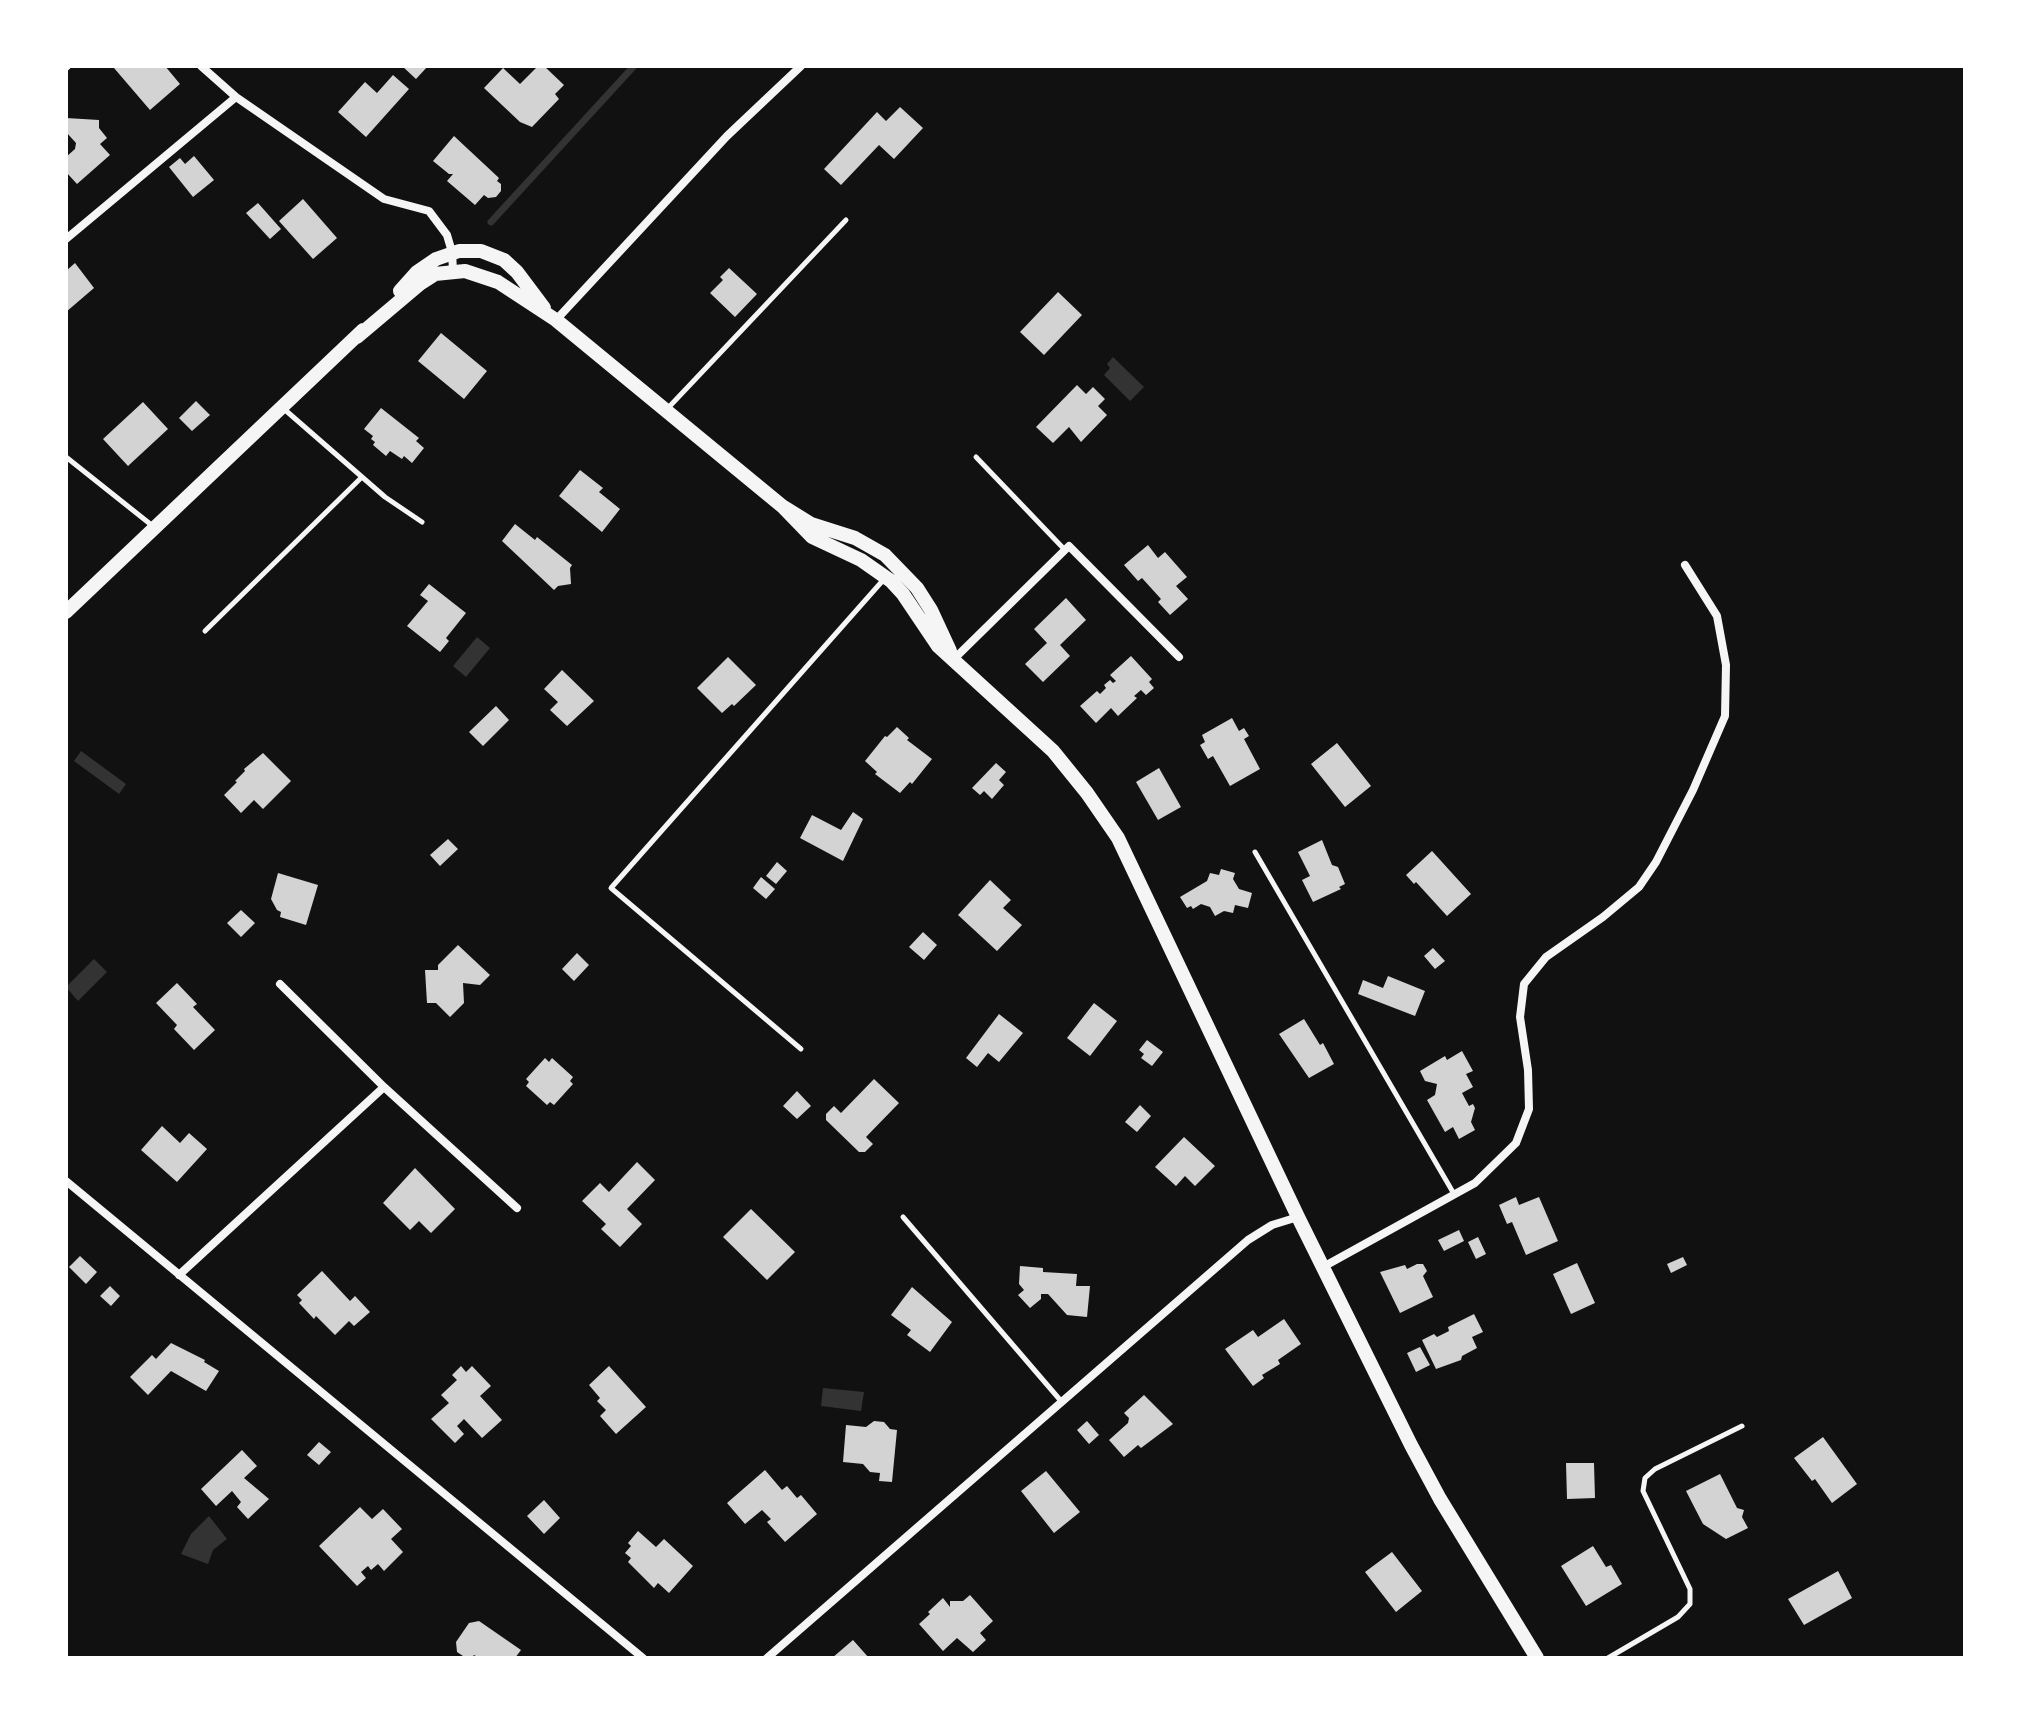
<!DOCTYPE html>
<style>
body{margin:0}
#map{position:relative;width:2031px;height:1724px;overflow:hidden;background:#111;font-family:"Noto Sans",sans-serif}
canvas{display:block}
.frame{position:absolute;inset:0;border:68px solid #fff;pointer-events:none}
</style>
<div id="map">
<canvas width="2031" height="1724"></canvas>
<div class="frame"></div>
</div>
<script>
const ctx = document.querySelector('canvas').getContext('2d');
ctx.lineJoin = 'round';
function fillPath(path, color) {
  ctx.fillStyle = color;
  ctx.fill(path, 'evenodd');
}
function shape(rows) {
  const path = new Path2D();
  for (const r of rows) {
    path.moveTo(r[0], r[1]);
    for (let i = 2; i < r.length; i += 2) path.lineTo(r[i], r[i + 1]);
  }
  return path;
}
function strokePath(path, color, width, dash) {
  ctx.strokeStyle = color;
  ctx.lineWidth = width;
  ctx.lineCap = dash ? 'butt' : 'round';
  ctx.setLineDash(dash || []);
  ctx.stroke(path);
}
fillPath(shape([
 [1113,357,1144,387,1130,401,1104,375,1110,368,1107,364],
 [477,637,490,648,466,677,453,666],
 [81,751,126,784,119,794,74,761],
 [94,959,107,972,78,1001,66,987],
 [823,1388,864,1392,861,1411,821,1406],
 [209,1516,227,1539,213,1550,208,1564,181,1554,191,1534]
]), '#333');
strokePath(shape([
 [491,222,634,66]
]), '#333', 7);
fillPath(shape([
 [116,66,165,66,180,84,150,110,114,68],
 [402,66,428,66,416,79],
 [538,66,544,66,564,85,555,94,559,99,532,127,520,122,484,88,503,68,520,84],
 [393,75,409,89,366,137,338,112,365,82,377,93],
 [900,107,923,128,894,159,879,145,841,185,824,169,877,112,886,121],
 [66,118,99,120,99,128,107,138,100,144,110,155,77,184,66,172,66,157,75,149,76,143,66,132],
 [454,136,499,178,497,181,501,184,501,191,496,197,488,198,484,195,475,205,447,181,453,174,449,174,433,161],
 [194,156,214,180,193,197,169,167,180,158,185,164],
 [303,199,337,238,313,259,279,221],
 [258,203,281,229,270,239,246,213],
 [75,263,94,288,66,312,66,271],
 [729,268,757,294,735,317,710,293,723,280,720,277],
 [1058,292,1082,315,1044,355,1020,332],
 [441,333,487,371,464,399,418,361],
 [1077,385,1086,394,1093,387,1105,399,1098,406,1107,415,1081,442,1069,427,1053,443,1036,427],
 [196,401,210,415,192,431,179,418],
 [143,402,168,429,128,466,103,439],
 [381,408,419,438,416,441,424,448,412,463,404,456,402,459,390,451,386,456,373,445,375,442,371,439,373,436,364,429],
 [580,470,603,488,599,492,620,509,602,532,559,496],
 [515,524,535,540,537,537,572,565,570,568,571,584,558,586,554,590,502,541],
 [1148,545,1158,558,1165,552,1187,577,1176,586,1188,599,1170,615,1158,602,1161,599,1142,578,1138,581,1124,565],
 [429,584,466,613,446,638,449,641,440,652,407,626,428,601,420,595],
 [1066,598,1086,620,1060,645,1070,656,1043,682,1025,664,1047,643,1034,629],
 [1131,656,1152,679,1149,682,1154,688,1146,695,1141,690,1134,696,1137,698,1118,716,1111,708,1096,723,1080,706,1097,691,1100,694,1106,688,1104,685,1110,680,1113,683,1116,681,1110,675],
 [728,657,756,685,734,706,732,704,722,713,697,688],
 [562,670,594,701,567,726,550,710,558,702,544,689],
 [496,706,509,720,483,746,469,732],
 [1232,718,1239,731,1244,728,1249,736,1244,739,1260,769,1230,786,1213,756,1208,759,1200,745,1205,742,1202,735],
 [897,727,909,738,907,740,932,759,912,784,910,782,900,793,875,774,877,772,865,761,885,736,887,737],
 [1337,743,1371,786,1345,807,1311,764],
 [263,753,291,781,263,809,254,800,241,813,224,795,237,782,235,781,245,771,244,769],
 [996,763,1006,772,999,780,1004,785,992,799,984,791,980,795,972,788],
 [1159,768,1181,807,1158,820,1136,782],
 [853,812,863,819,843,861,800,838,812,815,841,830],
 [448,839,458,849,440,866,430,855],
 [1322,840,1332,865,1338,867,1345,884,1339,887,1341,889,1313,902,1302,880,1310,876,1298,852],
 [1432,851,1471,894,1447,916,1416,882,1414,884,1406,875],
 [777,862,787,871,776,884,766,876],
 [1221,869,1235,873,1233,879,1239,889,1252,893,1248,908,1235,905,1233,913,1224,911,1215,916,1210,907,1201,904,1193,909,1191,906,1187,908,1180,897,1207,881,1210,873,1219,875],
 [278,873,318,885,306,925,280,917,281,912,277,910,271,899],
 [761,877,775,889,766,899,753,888],
 [990,880,1011,900,1003,908,1022,925,997,951,958,915],
 [241,910,255,923,241,937,227,923],
 [923,932,937,945,924,960,909,947],
 [458,945,490,975,480,985,463,983,464,1003,450,1017,436,1003,427,1003,425,970,438,970,438,965],
 [1433,948,1445,961,1435,969,1424,956],
 [577,953,589,965,574,981,562,969],
 [1388,976,1425,991,1415,1016,1358,994,1363,980,1383,988],
 [177,983,197,1004,193,1007,215,1030,194,1050,174,1029,177,1025,156,1003],
 [1094,1003,1117,1021,1090,1056,1067,1038],
 [999,1014,1023,1033,999,1062,988,1053,977,1067,966,1058],
 [1304,1019,1320,1045,1323,1043,1334,1064,1309,1078,1279,1034],
 [1147,1040,1163,1052,1152,1066,1141,1058,1144,1054,1139,1050],
 [1462,1051,1473,1071,1466,1074,1473,1087,1462,1093,1469,1106,1473,1104,1475,1108,1471,1122,1475,1130,1459,1139,1453,1127,1445,1132,1427,1100,1435,1095,1437,1084,1425,1081,1420,1071,1445,1056,1447,1060],
 [545,1058,549,1062,552,1058,573,1077,570,1081,573,1084,554,1105,550,1102,547,1105,526,1086,529,1082,526,1079],
 [874,1079,899,1103,866,1137,873,1144,865,1152,859,1152,826,1120,826,1114,834,1106,841,1113],
 [797,1091,811,1106,797,1119,783,1106],
 [1140,1105,1151,1116,1137,1132,1125,1122],
 [162,1126,180,1143,189,1133,207,1149,177,1182,141,1150],
 [1184,1137,1215,1166,1195,1186,1185,1176,1176,1186,1155,1167],
 [637,1162,655,1180,627,1209,642,1224,620,1247,601,1229,606,1224,582,1201,600,1183,609,1192],
 [415,1168,455,1209,431,1233,419,1221,410,1230,383,1203],
 [1516,1197,1519,1205,1539,1197,1558,1241,1526,1255,1512,1222,1507,1224,1499,1205],
 [751,1209,795,1252,767,1280,723,1237],
 [1459,1230,1464,1241,1444,1251,1438,1240],
 [1478,1237,1486,1254,1476,1259,1468,1242],
 [80,1256,97,1272,86,1284,69,1267],
 [1683,1257,1687,1265,1671,1273,1667,1264],
 [1577,1263,1595,1303,1571,1314,1553,1274],
 [1417,1264,1423,1264,1427,1271,1423,1276,1433,1297,1400,1313,1380,1272,1405,1265,1407,1269],
 [1020,1266,1043,1268,1043,1272,1077,1274,1076,1286,1090,1286,1087,1317,1067,1315,1048,1294,1041,1294,1041,1299,1030,1308,1018,1295,1024,1290,1019,1284],
 [322,1271,350,1301,355,1296,370,1312,354,1326,349,1321,335,1335,316,1316,314,1319,299,1303,302,1300,297,1295],
 [110,1286,120,1296,111,1306,100,1296],
 [912,1287,952,1322,930,1352,907,1335,911,1330,891,1315],
 [1474,1314,1483,1332,1472,1337,1477,1348,1462,1356,1461,1360,1436,1369,1422,1340,1434,1334,1437,1337,1449,1331,1448,1327],
 [1284,1319,1301,1344,1278,1360,1280,1364,1262,1375,1264,1378,1253,1386,1225,1349,1253,1330,1258,1337],
 [171,1343,205,1360,204,1362,219,1371,206,1391,171,1371,148,1395,130,1377,152,1355,156,1359],
 [1420,1347,1430,1365,1416,1372,1407,1353],
 [461,1366,466,1372,472,1366,491,1386,480,1396,502,1420,482,1438,464,1419,457,1426,464,1434,455,1443,431,1419,449,1403,441,1395,457,1380,452,1375],
 [609,1366,646,1407,616,1434,600,1416,606,1410,597,1401,600,1398,589,1385],
 [1144,1395,1173,1424,1141,1448,1138,1445,1124,1457,1109,1440,1128,1423,1129,1418,1124,1413],
 [874,1421,884,1422,890,1429,897,1430,892,1482,879,1481,880,1473,870,1472,863,1464,843,1462,846,1425,866,1427],
 [1087,1421,1099,1435,1089,1444,1077,1430],
 [1823,1437,1857,1484,1832,1503,1815,1479,1812,1481,1794,1458],
 [319,1442,331,1452,319,1465,307,1455],
 [242,1450,257,1466,244,1478,269,1499,248,1519,237,1507,241,1502,232,1491,216,1506,201,1489],
 [1566,1463,1594,1463,1595,1498,1567,1499],
 [765,1470,782,1490,787,1486,797,1498,801,1495,817,1514,785,1542,767,1522,771,1519,762,1510,745,1524,727,1503],
 [1046,1471,1080,1512,1054,1533,1021,1491],
 [1720,1474,1737,1508,1744,1510,1742,1517,1748,1528,1726,1539,1703,1524,1686,1491],
 [544,1500,560,1518,544,1534,527,1516],
 [360,1507,372,1519,383,1509,402,1529,391,1539,403,1552,384,1571,378,1564,371,1570,368,1566,361,1572,366,1578,357,1586,319,1546],
 [638,1531,656,1547,664,1539,693,1566,669,1593,658,1583,654,1588,628,1562,631,1558,625,1553,631,1546,628,1543],
 [1593,1546,1606,1567,1611,1565,1622,1584,1586,1606,1561,1566],
 [1392,1552,1422,1591,1396,1612,1365,1572],
 [1838,1571,1852,1598,1804,1625,1788,1599],
 [970,1595,993,1621,980,1633,986,1640,973,1652,957,1638,943,1651,919,1624,930,1614,928,1612,943,1598,950,1607,950,1601,963,1601],
 [479,1621,521,1650,515,1658,479,1658,474,1655,471,1658,466,1658,457,1652,456,1642,469,1623],
 [853,1640,869,1658,832,1658]
]), '#d3d3d3');
strokePath(shape([
 [668,408,846,220],
 [284,409,385,497,422,522],
 [66,457,154,527],
 [976,457,1065,550],
 [205,631,362,477],
 [1255,852,1454,1194],
 [801,1049,611,888,885,578],
 [903,1217,1061,1401],
 [1608,1658,1678,1617,1690,1604,1690,1589,1643,1491,1645,1478,1655,1469,1742,1426]
]), '#f5f5f5', 5);
strokePath(shape([
 [201,66,236,97,384,199,429,211,447,235,452,252,453,271],
 [66,67,67,66],
 [66,239,236,97],
 [556,320,727,136,801,66],
 [954,659,1069,546,1179,657],
 [280,984,384,1087,517,1208],
 [66,1181,643,1658],
 [1323,1267,1475,1183,1516,1143,1529,1109,1528,1070,1520,1017,1524,984,1546,957,1603,917,1639,887,1656,862,1693,790,1725,716,1726,665,1717,616,1685,565],
 [179,1275,384,1087],
 [767,1658,1248,1240,1272,1225,1298,1217]
]), '#f5f5f5', 8);
strokePath(shape([
 [400,291,417,272,436,259,459,251,481,251,504,260,517,272,544,308],
 [357,337,421,283,435,274,465,271,498,282,556,320,782,506,811,524,855,538,885,555,917,588,931,610,950,651],
 [782,506,812,537,861,560,891,581,903,594,938,646,1053,751,1087,793,1118,838,1298,1217,1411,1445,1440,1499,1537,1658],
 [66,612,363,330]
]), '#f5f5f5', 14);
</script>
